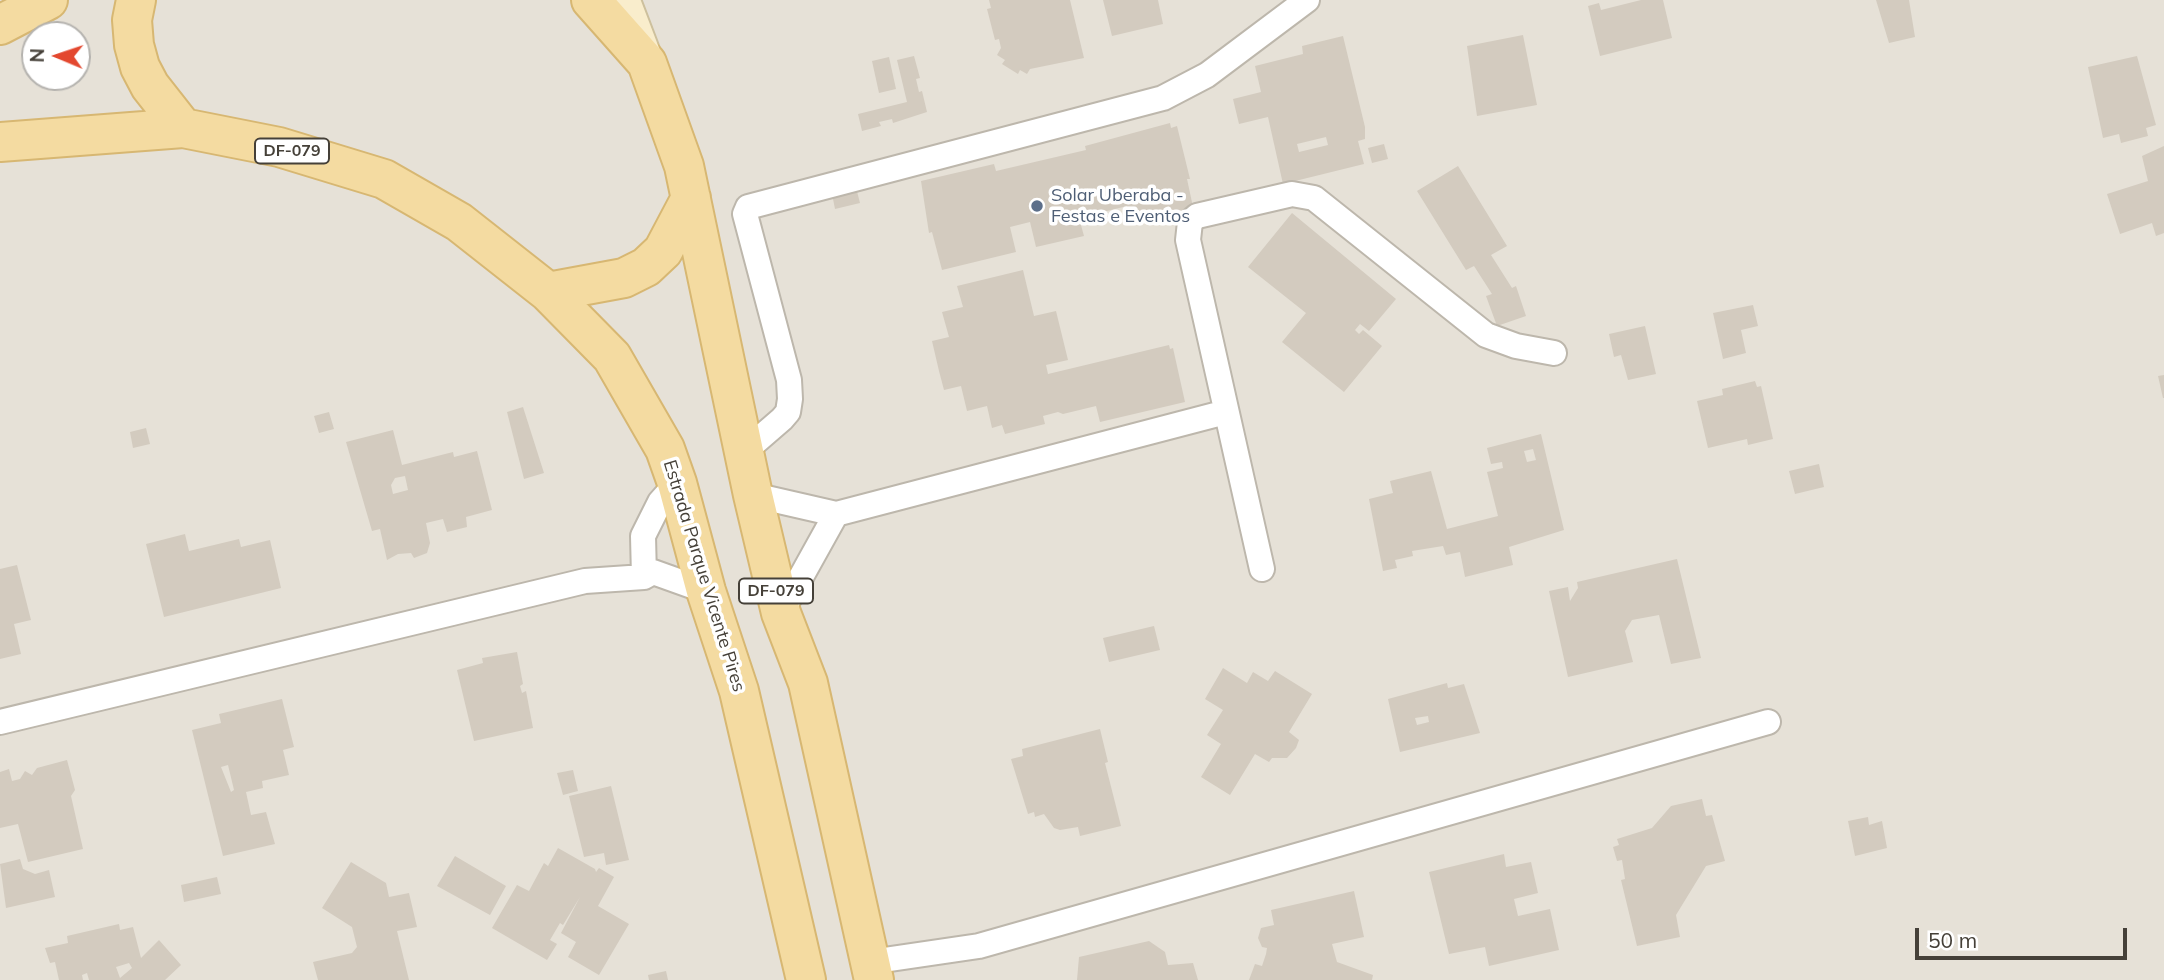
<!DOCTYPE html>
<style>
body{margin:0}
#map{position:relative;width:2164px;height:980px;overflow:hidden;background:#f2efe9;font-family:Mulish,sans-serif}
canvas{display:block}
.north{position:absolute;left:21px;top:21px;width:70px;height:70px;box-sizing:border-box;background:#fff;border:2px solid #b5b3af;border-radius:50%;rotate:272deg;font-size:19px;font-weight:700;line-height:28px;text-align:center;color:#454038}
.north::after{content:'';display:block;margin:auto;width:24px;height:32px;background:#e3482f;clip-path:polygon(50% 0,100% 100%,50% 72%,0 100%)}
.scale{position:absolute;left:1915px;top:928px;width:212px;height:32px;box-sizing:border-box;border:4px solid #454038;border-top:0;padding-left:9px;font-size:21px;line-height:24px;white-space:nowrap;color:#454038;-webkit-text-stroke:5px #fff;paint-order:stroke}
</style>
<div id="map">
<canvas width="2164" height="980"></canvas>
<div class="north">N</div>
<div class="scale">50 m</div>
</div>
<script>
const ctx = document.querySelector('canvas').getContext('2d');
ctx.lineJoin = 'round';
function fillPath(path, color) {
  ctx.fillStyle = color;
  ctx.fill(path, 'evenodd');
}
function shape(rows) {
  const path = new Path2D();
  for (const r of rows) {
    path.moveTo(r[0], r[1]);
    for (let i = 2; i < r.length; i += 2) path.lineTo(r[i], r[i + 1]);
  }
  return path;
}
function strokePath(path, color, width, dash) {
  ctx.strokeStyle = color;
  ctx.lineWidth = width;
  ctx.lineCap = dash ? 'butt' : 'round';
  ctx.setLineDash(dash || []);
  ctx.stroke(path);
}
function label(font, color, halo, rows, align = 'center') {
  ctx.font = font + ' Mulish,sans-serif';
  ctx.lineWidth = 7;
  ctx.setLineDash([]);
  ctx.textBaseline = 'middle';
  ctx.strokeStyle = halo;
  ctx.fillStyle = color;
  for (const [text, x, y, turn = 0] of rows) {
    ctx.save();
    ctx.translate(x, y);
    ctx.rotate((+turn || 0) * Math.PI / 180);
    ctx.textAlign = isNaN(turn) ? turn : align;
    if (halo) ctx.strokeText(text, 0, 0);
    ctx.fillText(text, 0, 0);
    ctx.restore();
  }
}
fillPath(shape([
 [0,0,2164,0,2164,980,0,980],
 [35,35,77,35,77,77,35,77]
]), '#e6e1d7');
fillPath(shape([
 [989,0,1070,0,1084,58,1030,69,1027,74,1020,70,1018,74,1002,64,1005,60,997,55,1001,48,999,39,995,40,987,9,991,8],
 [1103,0,1158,0,1163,24,1112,36],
 [1641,0,1663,0,1672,38,1600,56,1588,6,1599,3,1601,10],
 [1876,0,1909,0,1915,37,1889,43],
 [1523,35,1537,105,1477,116,1467,46],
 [1343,36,1365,127,1365,139,1358,141,1364,164,1283,184,1268,117,1239,124,1233,99,1261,92,1255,66,1303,54,1302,46],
 [1326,137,1328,145,1299,152,1297,144],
 [914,56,920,78,916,79,919,92,922,91,927,112,893,123,892,119,879,122,881,126,862,131,858,114,907,102,897,60],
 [2137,56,2156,125,2146,128,2148,136,2121,143,2119,134,2103,138,2088,67],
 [889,57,896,89,879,93,872,61],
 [1170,123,1171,128,1177,126,1190,179,1187,179,1193,207,1131,224,1127,206,1079,218,1084,236,1036,247,1030,222,1010,227,1016,252,942,270,932,232,929,233,921,181,994,164,996,171,1086,150,1085,146],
 [1384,144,1388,159,1372,163,1368,148],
 [2164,146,2164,233,2156,236,2152,223,2120,234,2107,194,2148,181,2142,156],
 [1458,166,1507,246,1491,255,1512,288,1516,286,1526,316,1497,326,1486,296,1492,294,1474,266,1466,270,1417,191],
 [851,168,860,203,835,209,828,174],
 [1292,213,1396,299,1369,331,1360,324,1355,330,1359,334,1363,330,1382,346,1344,392,1282,342,1306,313,1248,267],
 [1023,270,1034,316,1056,311,1068,360,1046,365,1048,374,1169,345,1170,349,1173,348,1185,402,1100,422,1096,406,1063,414,1058,412,1043,416,1045,424,1005,434,1002,425,992,428,987,406,967,411,961,386,944,390,939,371,932,341,949,337,942,312,963,307,957,286],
 [1753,305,1758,326,1741,330,1746,353,1723,359,1713,313],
 [1645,326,1656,374,1628,380,1621,355,1614,357,1609,334],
 [2164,375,2164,398,2163,398,2158,376],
 [1755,381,1757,387,1761,386,1773,439,1748,445,1747,439,1708,448,1697,401,1723,395,1722,389],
 [523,407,544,473,524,479,507,412],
 [329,412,334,429,319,433,314,416],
 [146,428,150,444,133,448,130,432],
 [393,430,402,465,453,452,454,457,477,451,492,510,466,517,467,527,447,532,443,519,426,523,430,543,427,553,414,558,411,553,398,554,387,560,380,529,372,531,346,442],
 [405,476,408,490,393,494,391,485,395,478],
 [1541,434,1564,530,1509,547,1513,565,1465,577,1460,552,1446,555,1443,546,1412,551,1413,556,1395,560,1397,568,1383,571,1369,499,1393,493,1390,481,1431,471,1447,529,1498,516,1487,472,1503,468,1502,462,1491,464,1487,448],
 [1533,449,1536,460,1527,462,1524,451],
 [1819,464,1824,487,1795,494,1789,471],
 [185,534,189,551,239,539,241,547,270,540,281,588,164,617,146,544],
 [1677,559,1701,658,1671,664,1659,615,1632,620,1625,631,1633,662,1568,677,1549,591,1568,587,1570,601,1578,588,1577,582],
 [17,565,31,620,14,624,21,654,0,659,0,569],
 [1154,626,1160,650,1109,662,1103,638],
 [517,652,523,684,520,686,522,693,526,691,533,728,474,741,457,670,483,663,482,658],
 [1223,668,1247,683,1253,672,1268,681,1275,671,1312,694,1289,732,1299,740,1296,748,1287,758,1272,758,1269,762,1255,754,1230,795,1201,777,1221,744,1207,735,1223,710,1205,699],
 [1447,683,1448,688,1464,684,1480,733,1400,752,1388,699],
 [1428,716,1429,722,1417,725,1415,718],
 [282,699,294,747,283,750,289,775,262,781,263,788,246,792,251,815,266,812,275,844,223,856,192,730,221,723,219,714],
 [228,765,234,790,231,792,221,767],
 [1100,729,1108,762,1105,763,1121,826,1080,836,1078,827,1060,830,1054,828,1044,814,1035,817,1034,812,1028,814,1011,759,1023,756,1022,749],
 [67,760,75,790,71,796,83,849,28,862,18,824,0,828,0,772,9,769,12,781,20,779,25,771,32,775,37,768],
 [573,770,578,791,563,795,557,773],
 [611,786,629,860,606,865,604,853,584,857,569,796],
 [1702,799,1706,816,1712,815,1725,861,1706,866,1676,915,1680,937,1637,946,1621,880,1625,879,1622,860,1617,861,1613,847,1619,845,1617,839,1652,828,1671,806],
 [1868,817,1869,825,1882,821,1887,848,1855,856,1848,821],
 [558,848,595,869,596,872,599,868,614,877,598,906,629,924,599,975,568,957,576,942,561,933,580,897,563,925,560,923,550,940,557,944,547,960,492,928,517,885,529,891,544,863,548,866],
 [1504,854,1506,867,1531,862,1538,893,1514,899,1518,916,1550,909,1559,950,1489,966,1485,947,1449,954,1429,872],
 [455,856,506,886,490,915,437,886],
 [20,859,23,869,35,874,49,870,55,897,6,908,0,864],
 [351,862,386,883,389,897,409,893,417,927,397,931,409,980,318,980,313,962,352,953,357,947,352,927,322,908],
 [217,877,221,894,184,902,181,885],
 [1354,891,1364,937,1332,944,1337,962,1373,975,1372,980,1249,980,1255,964,1262,966,1266,954,1267,948,1262,947,1258,938,1261,928,1274,925,1271,910],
 [119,924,120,930,133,927,141,958,159,940,181,965,165,980,89,980,87,973,82,975,83,980,59,980,55,962,50,963,45,948,68,943,67,936],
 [129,963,132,968,120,978,116,967],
 [1149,941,1165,952,1168,965,1193,963,1198,980,1077,980,1079,957],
 [666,971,668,980,649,980,648,975]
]), '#d3cbbf');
const street = shape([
 [745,451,782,419,788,412,790,399,789,380,745,214,748,207,1163,98,1207,75,1307,0],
 [753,495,836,514,1226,412],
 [1262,569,1188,240,1190,222,1197,216,1292,194,1314,198,1486,335,1516,346,1554,353],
 [644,577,643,536,660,502,677,483],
 [781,613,836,514],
 [0,722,585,581,644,577,653,572,706,591],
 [870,962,979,946,1768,722]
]);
const secondary = shape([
 [623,0,644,55]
]);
const primary = shape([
 [136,0,132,20,134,45,140,67,150,86,183,128],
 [591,0,647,63,684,166,753,495,781,613,808,683,874,980],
 [0,25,48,0],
 [0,142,183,128,279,147,384,179,459,222,548,292,612,357,665,449,677,483,706,591,739,691,806,980],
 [548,292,624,278,646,267,663,251,691,198]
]);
strokePath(street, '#bdb7ac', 28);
strokePath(secondary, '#cdc09d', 37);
strokePath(primary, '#d7b772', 42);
strokePath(street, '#fff', 24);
strokePath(secondary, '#f9edcc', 33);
strokePath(primary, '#f4dba1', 38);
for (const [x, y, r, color] of [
 [1037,206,7,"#5c6f8a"]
]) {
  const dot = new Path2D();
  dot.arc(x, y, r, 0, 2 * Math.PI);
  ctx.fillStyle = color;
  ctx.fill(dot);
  strokePath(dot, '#fff', 2.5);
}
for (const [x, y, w] of [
 [292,151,74],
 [776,591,74]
]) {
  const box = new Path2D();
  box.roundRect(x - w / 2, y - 12.5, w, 25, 5);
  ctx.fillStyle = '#fff';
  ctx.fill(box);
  strokePath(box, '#454038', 2);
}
label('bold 16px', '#454038', null, [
 ["DF-079",292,151],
 ["DF-079",776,591]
]);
label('18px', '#4e5e75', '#fff', [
 ["Solar Uberaba -",1051,196],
 ["Festas e Eventos",1051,217]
], 'left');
label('18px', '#454038', '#fff', [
 ["Estrada Parque Vicente Pires",704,576,73]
]);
</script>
